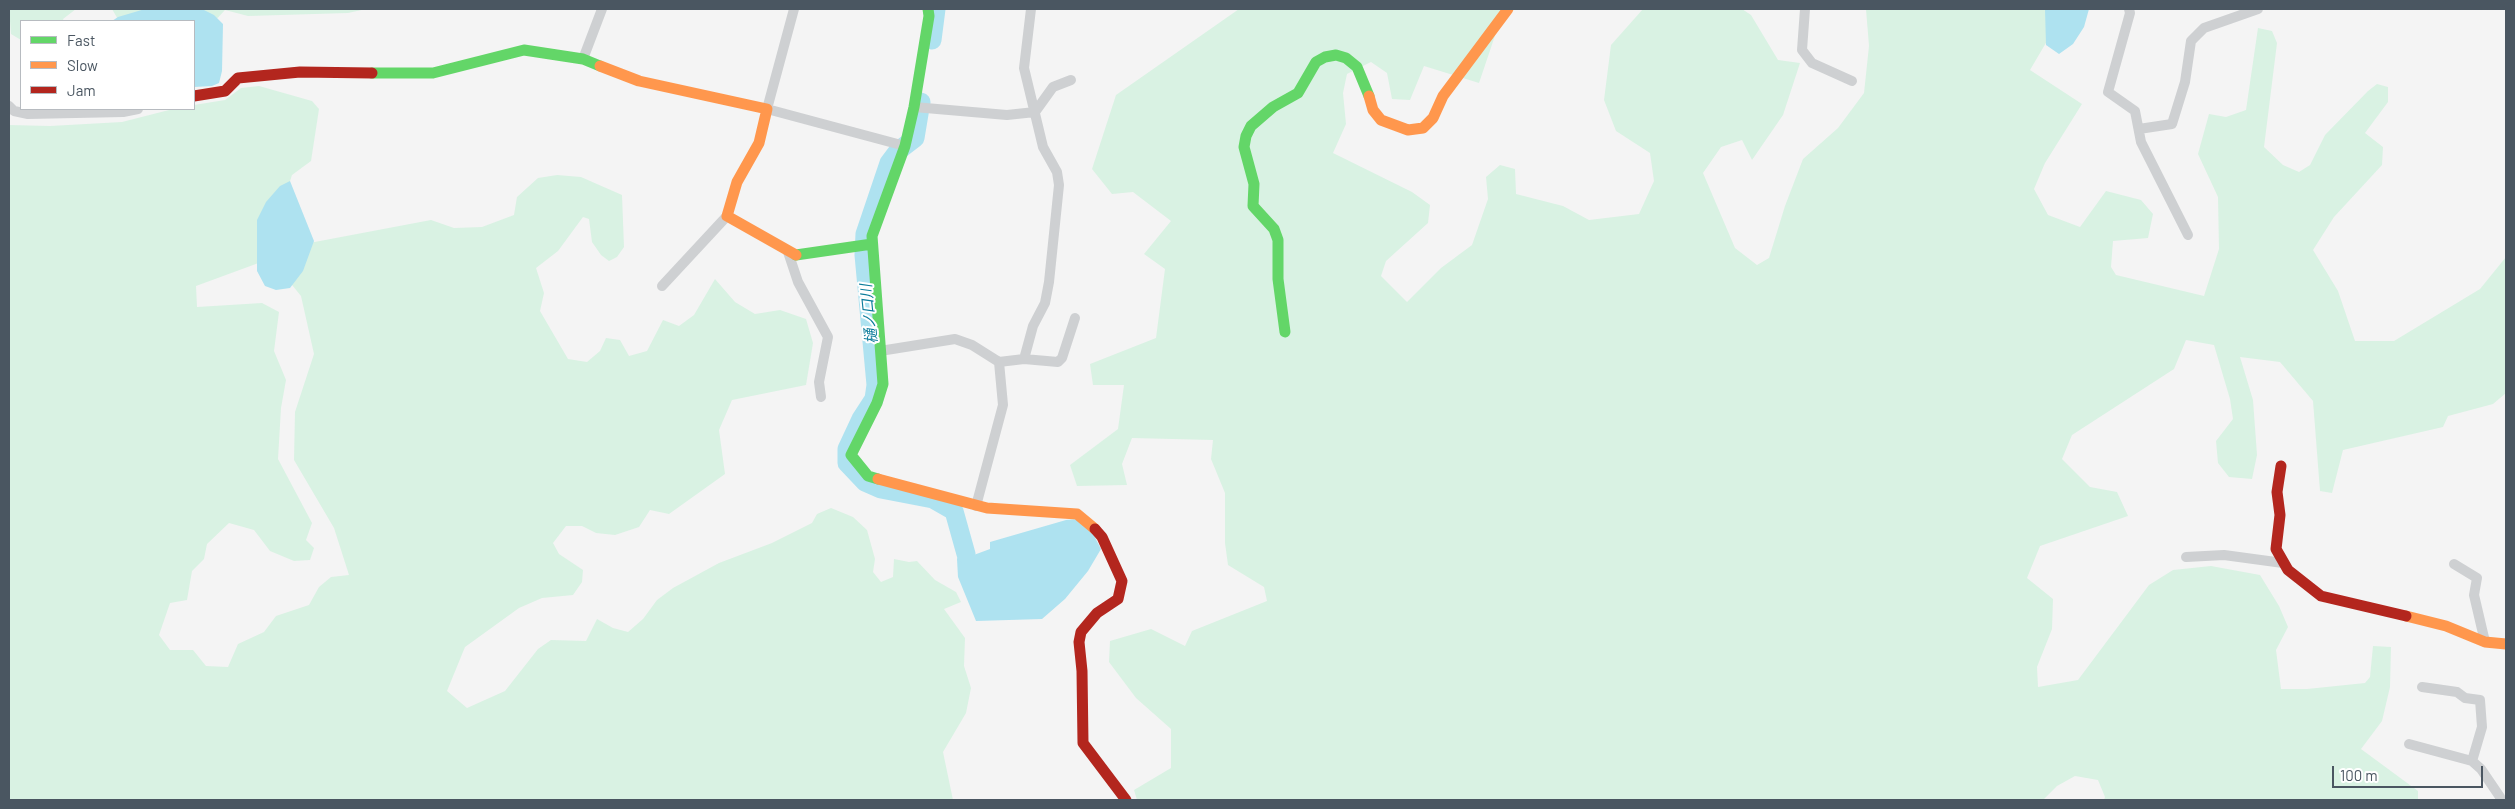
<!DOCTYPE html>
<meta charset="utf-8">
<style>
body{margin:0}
#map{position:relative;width:2515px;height:809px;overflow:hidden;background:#f4f4f4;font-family:Barlow,sans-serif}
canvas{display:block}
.frame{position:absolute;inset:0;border:10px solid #4a5661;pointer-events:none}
.legend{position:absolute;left:20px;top:20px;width:175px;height:90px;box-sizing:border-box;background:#fff;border:1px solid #b7bbc0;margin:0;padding:6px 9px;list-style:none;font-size:15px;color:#4a5661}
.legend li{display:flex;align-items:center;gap:10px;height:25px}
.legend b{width:25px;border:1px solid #b7bbc0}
.scale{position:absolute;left:2332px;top:766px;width:151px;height:22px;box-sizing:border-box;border:2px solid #4a5661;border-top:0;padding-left:6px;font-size:15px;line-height:18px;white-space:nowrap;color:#4a5661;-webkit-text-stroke:4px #fff;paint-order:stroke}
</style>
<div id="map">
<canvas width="2515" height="809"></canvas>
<div class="frame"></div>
<ul class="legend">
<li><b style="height:6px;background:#63d668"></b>Fast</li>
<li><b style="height:6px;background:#ff974d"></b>Slow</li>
<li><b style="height:6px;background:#b3261e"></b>Jam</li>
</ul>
<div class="scale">100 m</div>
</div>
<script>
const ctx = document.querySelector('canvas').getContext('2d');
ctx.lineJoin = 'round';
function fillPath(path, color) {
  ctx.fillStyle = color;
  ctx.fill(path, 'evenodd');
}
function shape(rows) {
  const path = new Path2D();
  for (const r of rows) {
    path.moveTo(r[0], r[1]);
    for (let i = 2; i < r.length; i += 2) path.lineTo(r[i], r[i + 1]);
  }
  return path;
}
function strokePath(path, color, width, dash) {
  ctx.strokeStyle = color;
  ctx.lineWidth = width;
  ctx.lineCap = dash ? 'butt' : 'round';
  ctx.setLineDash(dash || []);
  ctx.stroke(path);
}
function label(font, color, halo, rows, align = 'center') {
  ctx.font = font + ' Barlow,"Noto Sans JP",sans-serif';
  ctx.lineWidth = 4;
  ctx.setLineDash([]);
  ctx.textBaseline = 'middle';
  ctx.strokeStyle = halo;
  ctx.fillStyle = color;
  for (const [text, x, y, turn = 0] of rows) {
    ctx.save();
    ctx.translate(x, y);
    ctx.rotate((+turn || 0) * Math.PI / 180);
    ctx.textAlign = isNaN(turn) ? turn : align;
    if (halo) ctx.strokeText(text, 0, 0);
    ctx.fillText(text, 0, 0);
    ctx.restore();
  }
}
fillPath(shape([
 [9,9,76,9,63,19,64,21,21,21,21,40,11,34],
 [112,9,366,9,348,13,248,16,225,10,213,23,119,21],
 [1239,9,1504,9,1479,83,1424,66,1410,100,1392,99,1387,73,1371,62,1347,74,1343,93,1346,124,1333,153,1412,192,1430,205,1428,223,1386,261,1381,276,1407,302,1441,268,1472,245,1488,199,1486,177,1500,165,1515,169,1516,194,1563,206,1589,220,1639,214,1654,181,1650,153,1616,131,1604,100,1611,45,1643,9,1742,9,1751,15,1778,60,1800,63,1783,115,1752,160,1742,140,1721,147,1703,173,1735,248,1757,265,1769,258,1785,206,1803,159,1838,128,1864,93,1869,46,1866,9,2051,9,2050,36,2030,70,2082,104,2045,163,2034,189,2048,215,2080,227,2106,191,2141,200,2153,214,2148,238,2113,241,2111,267,2116,275,2204,296,2219,249,2218,197,2198,154,2209,114,2226,117,2246,110,2258,28,2272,31,2277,43,2264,147,2283,165,2299,172,2310,165,2325,135,2368,91,2377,84,2388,87,2388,102,2365,133,2383,147,2382,165,2334,217,2313,250,2338,291,2355,341,2394,341,2480,289,2506,257,2506,393,2493,404,2448,416,2443,427,2343,450,2332,493,2320,491,2313,401,2280,362,2240,357,2253,400,2257,455,2252,479,2229,477,2218,463,2216,441,2233,419,2230,399,2214,345,2186,340,2174,369,2072,435,2062,459,2090,487,2117,492,2128,516,2040,546,2027,578,2053,599,2052,629,2037,667,2038,687,2078,680,2149,585,2173,570,2211,566,2260,575,2279,606,2288,627,2276,650,2281,689,2307,689,2365,683,2370,677,2373,646,2391,647,2390,687,2382,721,2361,749,2418,791,2418,800,2104,800,2105,797,2098,780,2075,776,2057,786,2043,800,1137,800,1134,790,1171,768,1171,729,1136,698,1109,662,1110,641,1151,629,1185,646,1192,631,1267,601,1264,587,1228,565,1225,543,1225,493,1211,459,1213,440,1132,438,1122,464,1127,485,1077,486,1070,465,1118,429,1124,385,1093,385,1090,364,1156,338,1165,269,1144,254,1171,221,1133,192,1112,194,1092,169,1116,95],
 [259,86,312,101,319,109,311,161,292,175,264,261,196,286,197,307,262,303,279,312,274,351,286,380,281,408,278,459,312,523,306,540,314,548,310,560,294,561,270,551,254,530,229,523,207,544,204,559,192,571,187,600,170,603,159,635,170,650,193,650,206,666,228,667,238,644,264,632,276,616,309,605,319,587,331,577,349,575,334,528,294,460,295,412,314,354,301,296,288,280,304,244,431,220,454,228,482,227,514,215,517,197,538,178,557,175,581,177,622,195,624,247,617,257,609,261,601,255,592,242,589,219,583,217,558,251,536,268,544,293,540,311,568,359,587,362,600,351,606,338,620,340,629,356,647,351,663,320,679,326,694,315,715,279,735,302,755,314,780,310,806,319,813,343,806,385,732,400,719,430,725,474,669,514,650,510,639,527,615,535,596,533,582,526,566,526,553,543,559,554,583,570,582,582,573,595,542,598,519,608,465,647,447,691,467,708,505,691,538,649,551,640,586,641,597,619,613,628,628,632,643,619,657,600,673,588,719,563,772,543,812,523,817,514,831,508,853,517,867,530,875,559,873,572,881,582,893,577,894,559,909,562,917,561,935,580,956,592,961,602,944,609,965,638,964,666,971,688,966,713,943,752,953,800,9,800,9,125,50,126,122,122,173,109,194,109,194,105,225,100,241,88]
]), '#d9f2e3');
fillPath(shape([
 [145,9,202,9,214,15,223,24,222,71,219,83,212,86,194,87,194,21,112,21,118,17],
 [2045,9,2089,9,2084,27,2073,44,2059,54,2046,45],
 [290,181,314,241,303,271,290,288,276,290,265,286,257,271,257,220,266,202,280,186],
 [1077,519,1091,530,1101,549,1088,571,1065,599,1042,619,976,621,958,577,957,559,959,552,969,550,971,556,990,549,990,542,1066,520]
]), '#aee2f0');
strokePath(shape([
 [932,40,936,9],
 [921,102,915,138,898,151,889,163,865,234,864,255,876,385,874,399,861,419,847,449,847,463,865,482,881,489,933,499,954,511,966,554]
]), '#aee2f0', 19);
strokePath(shape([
 [794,9,767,109,905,146],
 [1805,9,1802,50,1812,63,1852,81],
 [2129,9,2130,13,2108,92,2135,111,2141,142,2188,235],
 [583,59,602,9],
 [9,106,14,111,28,114,123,112,138,109],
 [914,107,1007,115,1035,112,1053,87,1071,80],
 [2139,129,2172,124,2185,82,2191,41,2204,28,2258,9],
 [788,252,798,282,828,337,819,382,821,397],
 [662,286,727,216],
 [880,351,955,339,972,345,999,362,1024,359,1033,326,1045,303,1049,282,1059,185,1057,172,1043,147,1024,68,1031,9],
 [1024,359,1058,362,1062,358,1075,318],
 [976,506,1003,405,999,362],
 [2186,557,2224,555,2283,563],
 [2454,564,2477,578,2474,595,2485,642],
 [2422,687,2457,692,2465,698,2480,700,2482,727,2472,761],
 [2409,744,2472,761,2481,769,2500,797,2500,800]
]), '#ced0d2', 10);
strokePath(shape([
 [372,73,433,73,524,50,583,59,600,66],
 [796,255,872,244],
 [1285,332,1278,279,1278,240,1274,229,1253,206,1254,184,1244,147,1246,136,1251,126,1273,107,1298,93,1316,62,1325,57,1336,55,1346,58,1357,67,1369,96],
 [878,479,868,476,851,455,877,403,883,384,872,236,905,146,914,107,929,16,928,9]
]), '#63d668', 11);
strokePath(shape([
 [600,66,639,81,767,109,759,143,737,182,727,216,796,255],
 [1369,96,1373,110,1381,120,1408,130,1423,128,1433,118,1443,96,1508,9],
 [878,479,987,508,1077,514,1095,529],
 [2406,616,2446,626,2485,642,2506,644]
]), '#ff974d', 11);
strokePath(shape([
 [194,96,225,91,238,78,300,72,372,73],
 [2281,466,2277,492,2280,515,2276,549,2288,570,2321,596,2406,616],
 [1095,529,1102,537,1122,581,1118,599,1097,613,1081,632,1079,642,1082,671,1083,743,1126,800]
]), '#b3261e', 11);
label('italic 15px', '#0c7c9b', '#fff', [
 ["樋ノ口川",869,314,-96]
]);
</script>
